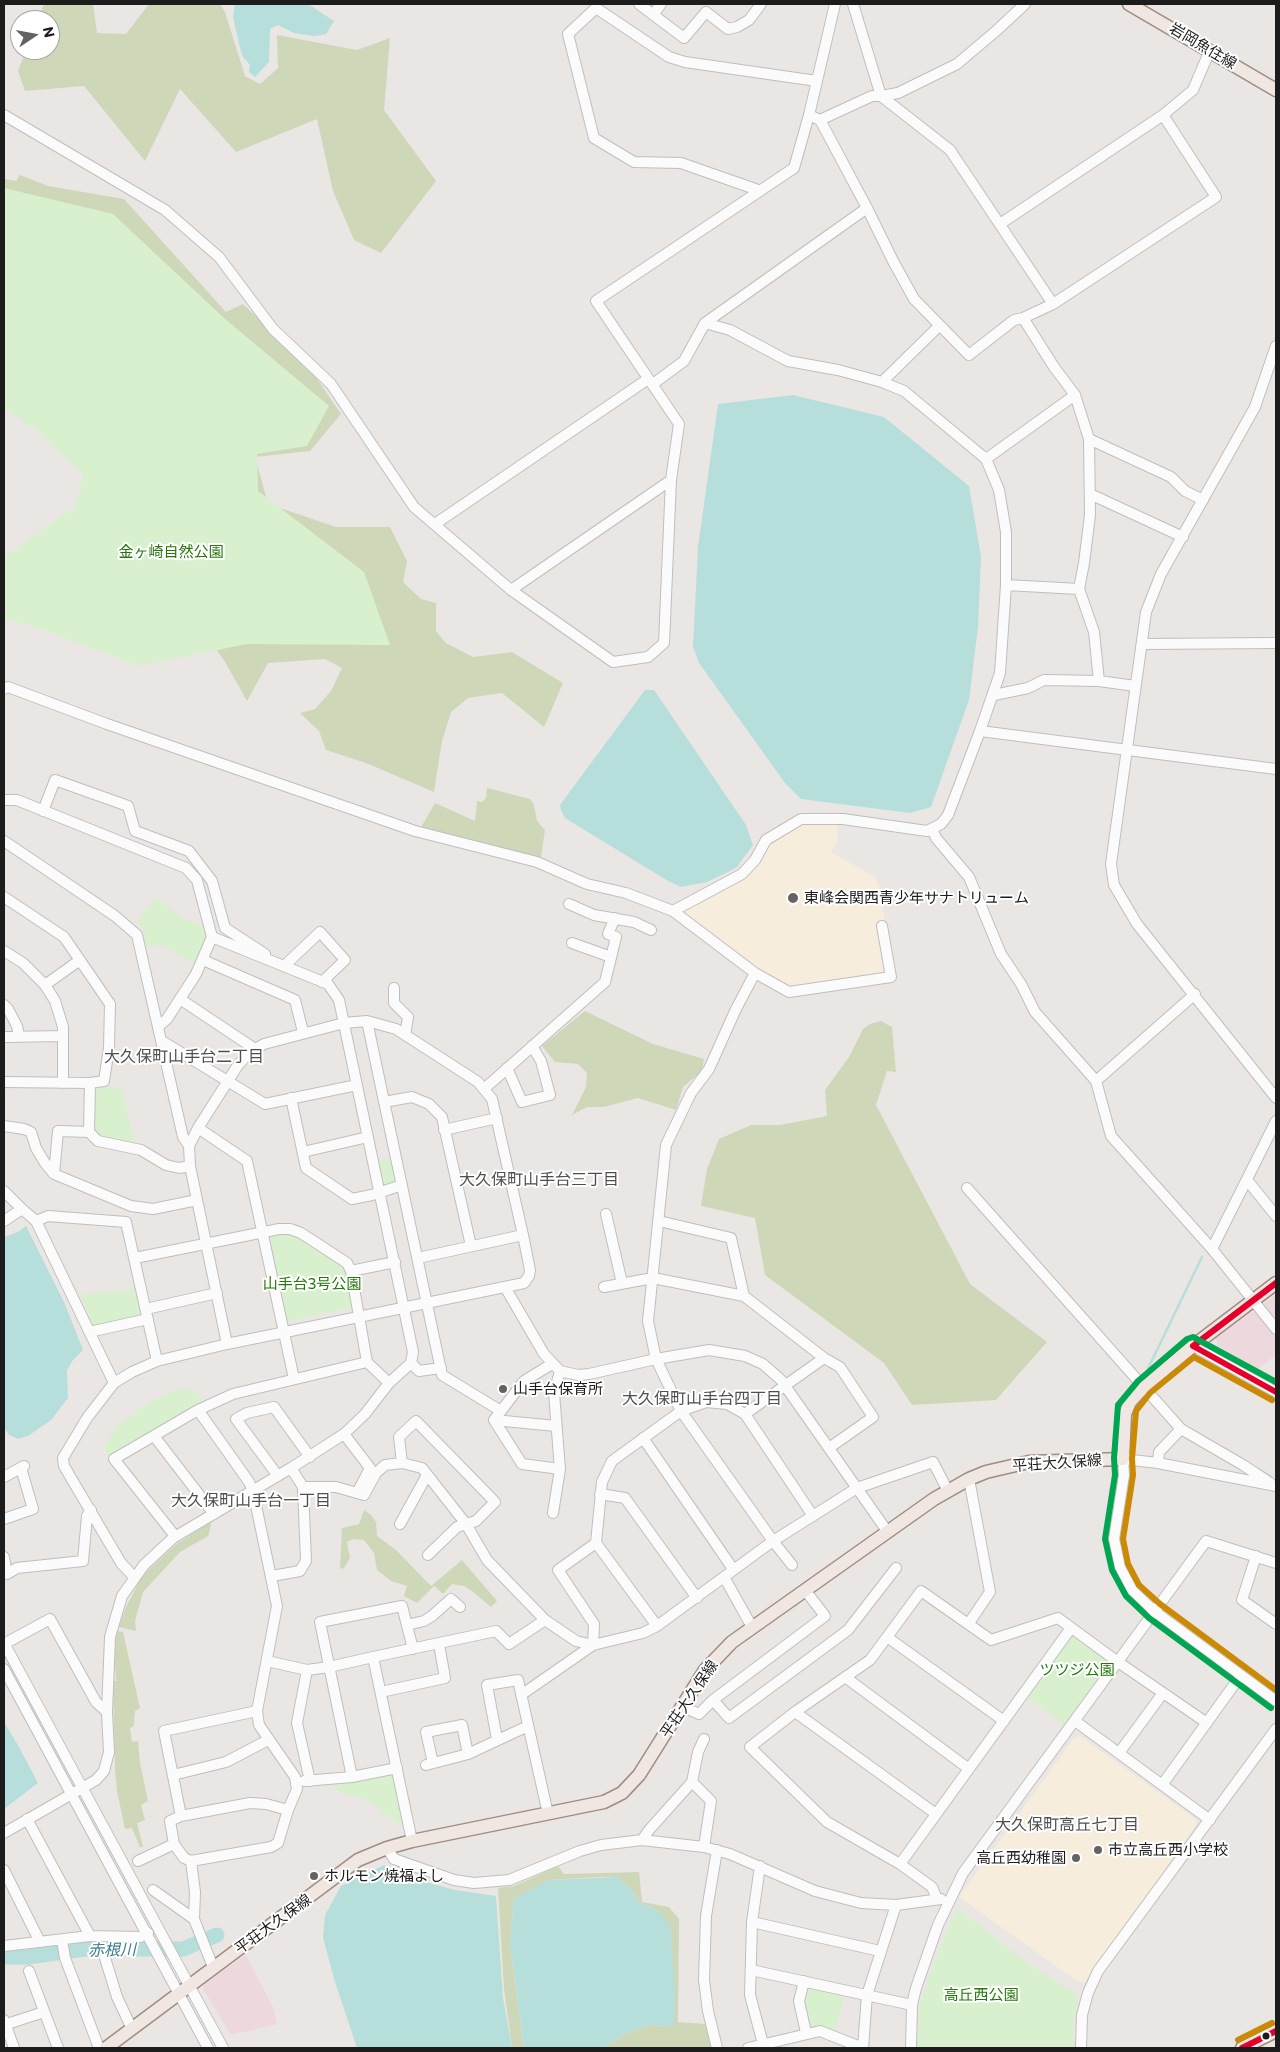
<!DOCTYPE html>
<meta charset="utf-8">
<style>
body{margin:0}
#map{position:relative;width:1280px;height:2052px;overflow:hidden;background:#eae6e4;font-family:Commissioner,sans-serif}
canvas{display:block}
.frame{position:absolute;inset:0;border:5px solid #1c1c1c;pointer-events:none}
.north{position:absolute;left:10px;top:10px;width:50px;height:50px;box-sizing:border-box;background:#fff;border:1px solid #a4a4a4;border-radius:50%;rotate:78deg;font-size:14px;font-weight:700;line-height:20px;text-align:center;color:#1c1c1c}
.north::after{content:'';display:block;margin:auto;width:18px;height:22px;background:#646362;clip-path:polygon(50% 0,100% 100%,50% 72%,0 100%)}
</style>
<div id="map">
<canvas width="1280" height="2052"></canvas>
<div class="frame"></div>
<div class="north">N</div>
</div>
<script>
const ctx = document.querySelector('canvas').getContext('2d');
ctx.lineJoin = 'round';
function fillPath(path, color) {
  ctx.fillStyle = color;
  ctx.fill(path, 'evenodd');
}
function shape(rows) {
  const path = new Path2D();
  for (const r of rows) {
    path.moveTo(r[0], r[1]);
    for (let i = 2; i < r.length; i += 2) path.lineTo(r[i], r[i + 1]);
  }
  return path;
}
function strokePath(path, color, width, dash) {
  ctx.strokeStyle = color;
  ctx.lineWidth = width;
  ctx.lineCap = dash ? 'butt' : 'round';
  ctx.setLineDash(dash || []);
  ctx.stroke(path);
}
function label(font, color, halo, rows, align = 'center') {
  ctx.font = font + ' Commissioner,"Noto Sans JP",sans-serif';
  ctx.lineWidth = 4;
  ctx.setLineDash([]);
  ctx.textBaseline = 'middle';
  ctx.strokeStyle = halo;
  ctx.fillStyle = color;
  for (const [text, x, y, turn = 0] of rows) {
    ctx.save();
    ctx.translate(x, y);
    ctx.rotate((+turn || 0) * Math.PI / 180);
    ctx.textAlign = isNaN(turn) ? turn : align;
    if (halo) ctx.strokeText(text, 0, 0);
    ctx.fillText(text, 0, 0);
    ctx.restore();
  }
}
fillPath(shape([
 [1276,1294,1276,1321,1264,1308,1264,1304],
 [1251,1312,1256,1313,1276,1337,1276,1355,1258,1369,1218,1346,1216,1338],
 [246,1955,274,2009,277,2024,231,2035,203,1989,203,1985]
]), '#edd9dd');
fillPath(shape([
 [801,822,836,823,838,827,837,842,831,852,875,877,880,889,885,922,876,923,886,970,883,974,790,989,731,953,682,916,688,907,748,873,768,842],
 [1080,1736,1197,1820,1197,1824,1084,1983,1073,1978,959,1897,1074,1738]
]), '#f6eddd');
fillPath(shape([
 [44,4,93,4,97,33,126,34,149,4,220,4,225,12,245,76,260,84,278,68,277,35,357,50,390,38,384,110,436,181,381,253,354,240,333,191,317,119,236,152,180,89,145,161,84,86,25,91,18,71,26,50,50,50,50,20,38,20],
 [20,175,48,186,124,199,226,312,243,304,311,370,341,414,310,451,255,457,268,504,336,527,390,527,407,561,403,582,421,599,436,603,436,631,446,643,473,657,512,652,563,683,544,727,502,693,468,698,451,712,442,741,434,792,366,763,326,750,319,731,300,713,315,709,331,691,342,668,325,659,268,663,247,701,225,662,185,605,122,504,4,388,4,179,16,181],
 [487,788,530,799,534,805,537,821,545,830,541,857,500,849,420,829,435,803,475,821,477,801,482,802,486,798],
 [585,1011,653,1044,704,1059,702,1071,683,1087,676,1110,638,1098,604,1107,587,1107,572,1115,586,1087,587,1073,578,1064,555,1062,542,1046],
 [881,1021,892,1027,896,1072,887,1071,876,1105,970,1284,1047,1342,996,1400,912,1405,884,1363,765,1275,755,1218,701,1206,707,1169,719,1139,751,1125,780,1125,827,1116,825,1090,849,1057,863,1029,870,1024],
 [364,1510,371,1515,376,1522,377,1536,396,1550,431,1586,462,1560,497,1601,491,1607,472,1591,464,1586,452,1584,443,1594,434,1586,417,1603,404,1596,407,1586,391,1581,377,1570,374,1553,364,1540,353,1539,347,1542,350,1558,344,1568,340,1569,342,1528,359,1524],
 [210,1522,211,1526,208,1536,180,1552,143,1592,135,1621,136,1631,119,1627,126,1607,142,1576,174,1546],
 [117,1631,123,1632,140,1708,135,1711,134,1726,130,1728,132,1742,138,1741,140,1763,148,1801,141,1805,145,1820,137,1823,143,1847,140,1847,132,1828,125,1829,117,1791,115,1769,113,1681,116,1681,114,1652],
 [558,1866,564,1874,639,1872,642,1902,669,1907,679,1919,678,2022,705,2024,711,2048,603,2048,626,2033,651,2025,673,2026,670,1927,656,1910,639,1902,629,1887,618,1877,600,1877,549,1880,514,1899,510,1944,524,2048,512,2048,504,1989,498,1888,514,1886]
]), '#ced8b9');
fillPath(shape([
 [4,188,113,214,224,318,329,406,307,446,257,454,258,491,364,572,390,645,247,644,139,666,42,629,4,618,4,557,76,506,83,474,33,428,4,409],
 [155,897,187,921,191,920,206,928,207,939,197,966,162,945,147,947,142,927,138,921],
 [114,1086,122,1091,123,1095,135,1145,99,1136,93,1130,94,1093,100,1088],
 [393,1158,397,1179,394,1184,382,1186,377,1161],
 [282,1233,295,1235,345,1268,353,1307,287,1322,269,1236],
 [137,1289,144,1317,93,1327,81,1295],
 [192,1388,202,1399,201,1405,148,1437,109,1457,104,1447,116,1427,125,1420,155,1399,174,1391],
 [1071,1634,1076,1635,1110,1660,1111,1666,1067,1727,1028,1698],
 [389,1774,393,1775,404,1828,366,1799,345,1794,329,1785],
 [957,1908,1025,1961,1079,1996,1073,2025,1074,2048,917,2048,919,2008,931,1969],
 [812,1987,844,1995,835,2032,815,2028,809,2025,804,2004,807,1990]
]), '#d8f0ce');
fillPath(shape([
 [235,4,308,4,334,21,326,34,315,36,294,33,278,25,270,29,269,62,255,77,249,72,250,65,243,57,240,48,233,17],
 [793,395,884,417,969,486,981,557,978,627,969,700,931,807,910,813,801,799,785,783,699,663,693,647,698,547,718,404],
 [645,690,654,690,746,825,753,845,736,868,707,882,681,887,668,881,565,818,561,810,560,805],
 [26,1226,64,1302,83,1350,73,1360,67,1370,68,1398,51,1420,28,1436,18,1439,9,1435,4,1428,4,1237,18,1232],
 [4,1722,19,1747,38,1783,4,1809],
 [384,1865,407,1877,455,1890,496,1896,503,1998,512,2048,357,2048,335,1982,323,1938,325,1915,341,1886],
 [618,1877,629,1887,639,1902,656,1910,664,1917,670,1927,675,1989,674,2026,651,2025,626,2033,603,2048,524,2048,510,1944,514,1898,549,1880]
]), '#b6dfdb');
strokePath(shape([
 [1143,1379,1202,1257],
 [1260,1470,1271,1477]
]), '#b6dfdb', 2.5);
strokePath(shape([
 [4,1957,28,1957,85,1949,183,1949,217,1935]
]), '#b6dfdb', 15);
const minor = shape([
 [639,4,684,38,706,12,728,29,737,27,749,20,761,4],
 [853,4,881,96,950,150,1053,304],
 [653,15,661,4],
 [4,115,165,210,219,257,273,329,331,384,414,507,511,590,613,662,648,657,664,643,671,480,679,424,596,301,794,168,809,115,835,4],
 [809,115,820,120,826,131,867,208,893,261,914,299,969,355,1014,320,1023,318,1053,304,1216,197,1163,115],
 [820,120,872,96,881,96,898,93,957,64,996,31,1025,4],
 [758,190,681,163,634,162,594,138,568,34,596,8,669,57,685,62,817,81],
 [1000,224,1163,115,1193,90,1210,50],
 [1023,318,1054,367,1075,395,1089,439,1090,515,1084,563,1079,589,1094,632,1099,681,1135,686],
 [705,323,730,330,788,361,838,370,882,382,904,391,986,459,1075,395],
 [1276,346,1255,407,1161,574,1146,612,1111,864,1114,885,1137,924,1276,1098],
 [882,382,939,326],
 [653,384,684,361,705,323,867,208],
 [1089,439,1171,477,1185,491,1203,500],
 [1090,494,1183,537],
 [435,524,648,379],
 [1006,585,1079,589],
 [511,590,671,480],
 [1142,644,1276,643],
 [4,689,8,687,107,724,415,831,537,862,587,884,626,893,673,911,755,973,789,992,891,977,882,926],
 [994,695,1028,688,1044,680,1099,681],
 [980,731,1000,673,1006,585,1006,532,999,490,986,459],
 [4,800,17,800,186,868,197,880,212,937,328,984,339,1000,413,1352,411,1363,389,1383,365,1414,344,1434,291,1468,173,1538,144,1565,122,1596,110,1637,107,1712,109,1752,104,1771,96,1780,4,1833],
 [43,811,55,780,128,806,135,831,189,851,212,881,225,928,265,954],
 [932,829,936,838,969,877,1001,954,1021,984,1035,1012,1096,1081],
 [4,841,115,916,137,935,183,1137,189,1146,190,1166,227,1344],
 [4,897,64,937,110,1004,109,1048,104,1081,90,1083,4,1082],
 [569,904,594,915,634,922,651,930],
 [673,911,742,874,755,860,766,840,801,819,843,819,927,831,941,824,948,815,980,731,1276,769],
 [572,943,611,957],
 [4,951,23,963,45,985,55,1001,63,1027,63,1083],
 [203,960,295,1000,303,1032],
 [284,966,320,932,345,960,322,982],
 [45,985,80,960],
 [394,988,394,1003,408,1017,405,1035],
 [1195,994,1096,1081,1111,1136,1212,1249,1276,1329],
 [180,999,255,1049],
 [4,1005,8,1009,17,1026,19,1036],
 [367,1021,442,1375,501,1411],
 [159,1026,167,1019,196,974,212,937],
 [4,1037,63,1036],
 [162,1041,265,1104,357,1085],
 [507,1068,522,1102,550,1095,541,1061,532,1046],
 [90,1083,89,1132,98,1141,141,1150,166,1165,179,1168,190,1166],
 [485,1088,605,982,616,937,608,934,615,918],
 [291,1098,306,1168,352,1199,372,1195,402,1185],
 [384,1102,412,1097,429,1104,442,1117,471,1246],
 [4,1126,24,1129,31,1132,36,1148,45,1163,54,1174,131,1206,153,1209,197,1200],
 [198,1128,247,1161,294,1379],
 [444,1130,497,1118],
 [303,1152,368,1137],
 [54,1174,58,1131,89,1132],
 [1247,1180,1276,1216],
 [967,1188,1181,1429,1243,1465,1270,1483],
 [4,1191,22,1209,36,1221,114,1383],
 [606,1214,622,1283],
 [4,1221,22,1209],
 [36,1221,48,1216,126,1222,157,1361],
 [659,1221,731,1238,744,1296,824,1358,840,1367,873,1417,829,1448],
 [1212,1249,1276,1121],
 [135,1258,279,1229,290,1229,301,1233,347,1263,351,1271],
 [418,1258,523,1235],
 [505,1287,544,1354,560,1371,578,1375,589,1374,656,1359,648,1321,666,1145,691,1093,709,1069,736,1009,755,973],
 [604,1287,653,1278,744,1296],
 [146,1309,217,1293],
 [89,1332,148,1319],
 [1193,1346,1276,1392],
 [411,1363,419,1371,441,1368],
 [552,1364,524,1381,494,1420,522,1464,560,1469],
 [389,1383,367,1362,351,1271,395,1262],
 [745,1414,824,1358],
 [494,1420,556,1426],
 [344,1434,370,1468,357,1493],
 [154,1436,214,1514],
 [643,1438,733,1569],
 [402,1463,399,1437,416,1421,495,1502,476,1521,457,1527,428,1555],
 [1158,1463,1159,1452,1181,1429],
 [278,1476,236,1419,247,1413,274,1407,310,1457],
 [4,1477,24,1466],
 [1276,1486,1158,1463,1123,1459,1124,1475,1114,1539,1120,1567,1132,1590,1154,1611,1276,1701],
 [303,1487,336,1487,364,1495,376,1473,385,1465,402,1463,422,1468,466,1524,487,1560,545,1620,576,1641,593,1645],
 [600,1494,625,1498,697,1598],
 [553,1513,560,1469,554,1393,560,1371],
 [4,1519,33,1509,21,1468],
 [400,1524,427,1475],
 [175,1536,114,1459,198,1410,233,1394,367,1362],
 [596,1543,558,1570,594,1624,593,1645,643,1633,657,1626,773,1541,857,1488,933,1462,948,1491],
 [1256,1556,1242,1600,1276,1624],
 [4,1557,7,1574,17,1568,83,1561,87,1516,91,1510],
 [792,1565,773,1541,681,1411,656,1359,709,1350,745,1356,763,1364,781,1380,887,1531],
 [272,1576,300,1571,306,1561,303,1487,291,1468],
 [134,1577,121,1563,64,1466,63,1458,87,1418,114,1383,132,1372,157,1361,227,1344,524,1283,529,1276,530,1270,523,1235,492,1099,478,1082,396,1029,367,1021,344,1023,264,1044,250,1052,238,1065,198,1128,189,1146],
 [724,1577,752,1627],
 [969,1623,990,1592,969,1479],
 [407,1625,424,1621,432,1616,451,1599,460,1607],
 [657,1626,596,1543,602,1482,612,1461,681,1411,706,1402,727,1404,745,1414,813,1516],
 [887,1637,1004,1721],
 [4,1643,223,2048],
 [4,1644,50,1619,96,1702,107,1712],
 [373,1657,496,1631,509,1644,545,1620],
 [267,1661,307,1670,329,1667,373,1657,412,1841],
 [4,1669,208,2048],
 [307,1670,297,1723,310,1781],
 [845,1677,969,1769],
 [381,1692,445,1678,439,1644],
 [521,1695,593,1645],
 [713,1700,729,1718,848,1630,896,1568],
 [681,1706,699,1714,713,1700,825,1616,805,1590],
 [795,1712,936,1814],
 [1075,1721,1210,1820],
 [497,1739,487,1685,518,1680,548,1814],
 [1119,1753,1163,1693],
 [433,1763,426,1732,462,1725,468,1754],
 [426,1765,468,1754,528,1726],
 [173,1775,226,1762,268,1740],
 [352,1777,320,1622,402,1606,413,1649],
 [304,1781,352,1777,397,1768],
 [1162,1785,1241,1675],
 [181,1816,164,1731,257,1711],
 [27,1819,90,1936],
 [642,1840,649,1830,692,1782],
 [174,1844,170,1821,181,1816,250,1803,266,1804,288,1810],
 [704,1847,711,1801,692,1782,698,1752,704,1739],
 [387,1848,394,1859,454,1880,474,1883,509,1880,580,1851,601,1845,642,1840,704,1847,730,1854,815,1891,861,1903,896,1905,941,1899],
 [138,1861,174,1844,184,1858,191,1861,271,1847,278,1843,288,1810,297,1789,295,1777,259,1725,257,1711,277,1606,253,1491,249,1482,198,1410],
 [191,1861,195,1892,194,1919],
 [900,1864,1071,1628],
 [760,1866,752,1922,750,1995,763,2044],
 [4,1870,40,1942],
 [153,1890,194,1919,213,1967],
 [937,1899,932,1887,900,1864,827,1822,750,1747,795,1712,870,1660,921,1591,991,1640,1058,1618,1118,1662,1207,1723],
 [752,1922,880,1951],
 [62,1940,65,1958,99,2048],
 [4,1946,90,1936,140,1937,148,1933],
 [105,1958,117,1997,132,2029],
 [751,1970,912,2005],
 [29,1971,58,2048],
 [804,1981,799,2001,806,2033],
 [4,2020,14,2048],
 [4,2025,44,2012],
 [717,2048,708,2011,704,1980,706,1916,717,1850],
 [748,2048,820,2031,863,2048],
 [863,2048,867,1995,896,1905],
 [911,2048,912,2005,916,1988,938,1925,963,1873,1206,1541,1276,1563],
 [1081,2048,1082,2015,1088,1993,1098,1971,1276,1729]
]);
const major = shape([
 [1129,4,1276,90],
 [106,2048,358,1860,387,1848,412,1841,604,1802,622,1793,639,1775,705,1670,732,1642,934,1499,969,1479,986,1472,1029,1462,1123,1459,1125,1414,1130,1402,1144,1387,1193,1346,1276,1283],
 [1242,2048,1276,2031]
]);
strokePath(minor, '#c0bebd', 12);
strokePath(major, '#a08c81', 15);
strokePath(minor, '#fcfbfb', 10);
strokePath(major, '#f0e6e2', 12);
strokePath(shape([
 [1193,1346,1276,1283],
 [1193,1346,1276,1392],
 [1242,2048,1276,2031]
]), '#e4002b', 6);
strokePath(shape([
 [1271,1708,1149,1618,1126,1596,1112,1570,1105,1539,1115,1475,1114,1458,1118,1405,1138,1381,1187,1339,1193,1337,1276,1382]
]), '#00a651', 6);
strokePath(shape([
 [1272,1400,1194,1357,1150,1393,1136,1411,1132,1459,1133,1475,1123,1539,1128,1564,1139,1585,1160,1604,1276,1690],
 [1238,2040,1272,2023]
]), '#cb8a06', 6);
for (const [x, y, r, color] of [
 [793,898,6,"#646362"],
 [503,1389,5,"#646362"],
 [1098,1850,5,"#646362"],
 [1076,1858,5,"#646362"],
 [314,1876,5,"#646362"],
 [1266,2036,4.5,"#1c1c1c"]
]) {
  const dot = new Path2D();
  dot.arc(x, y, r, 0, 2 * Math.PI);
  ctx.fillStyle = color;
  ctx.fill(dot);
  strokePath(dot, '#fff', 2);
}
label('15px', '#1c1c1c', '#fff', [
 ["岩岡魚住線",1203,46,31],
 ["平荘大久保線",1057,1463,-4],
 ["平荘大久保線",689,1699,-56],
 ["平荘大久保線",273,1924,-36]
]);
label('15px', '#23790a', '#fff', [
 ["金ヶ崎自然公園",171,552],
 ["山手台3号公園",312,1284],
 ["ツツジ公園",1077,1670],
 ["高丘西公園",981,1995]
]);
label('15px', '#1c1c1c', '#fff', [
 ["東峰会関西青少年サナトリューム",804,898],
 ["山手台保育所",513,1389],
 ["市立高丘西小学校",1108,1850],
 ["高丘西幼稚園",1066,1858,"right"],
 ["ホルモン焼福よし",324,1876]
], 'left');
label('16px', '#4f4f4f', '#fff', [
 ["大久保町山手台二丁目",184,1057],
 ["大久保町山手台三丁目",539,1180],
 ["大久保町山手台四丁目",702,1399],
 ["大久保町山手台一丁目",251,1501],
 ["大久保町高丘七丁目",1067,1825]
]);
label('italic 16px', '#3d7d8c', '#fff', [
 ["赤根川",112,1950,-1]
]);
</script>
